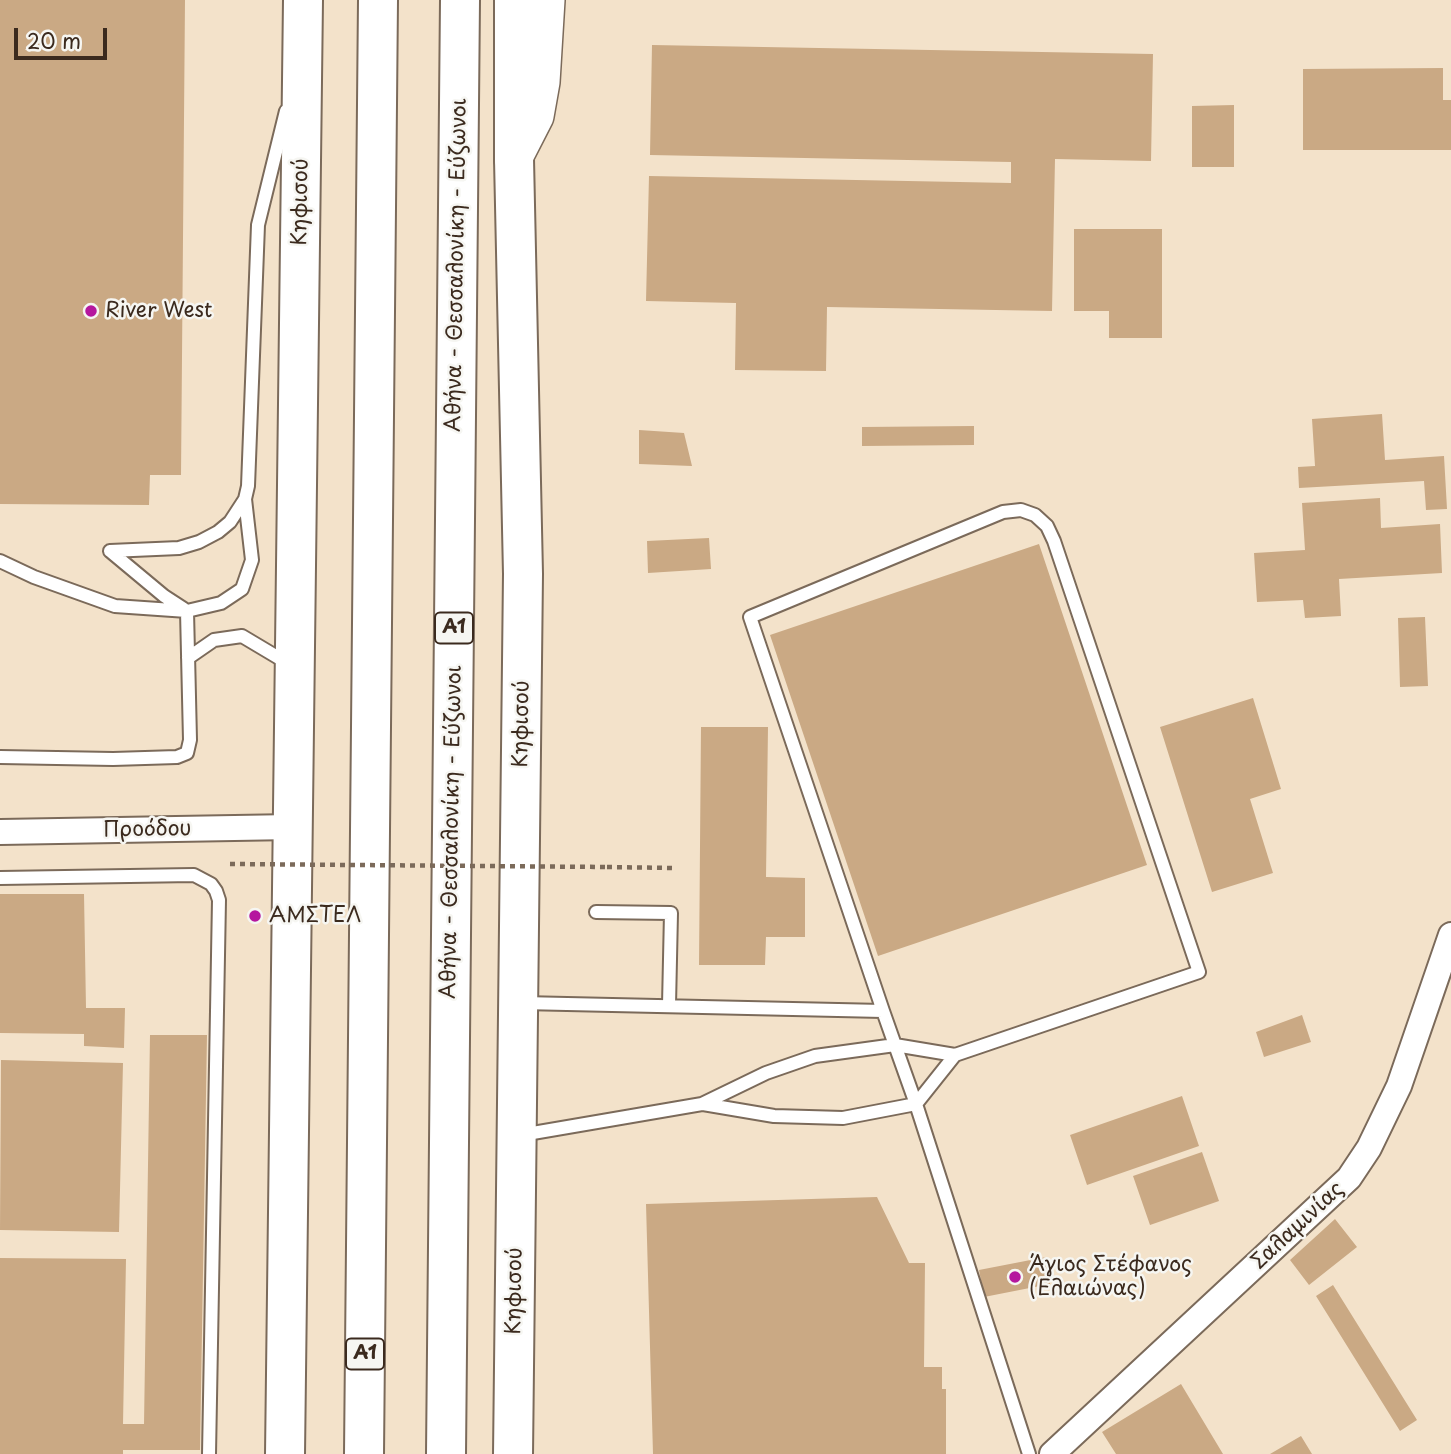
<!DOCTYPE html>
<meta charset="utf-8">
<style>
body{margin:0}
#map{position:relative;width:1451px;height:1454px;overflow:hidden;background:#f3e2ca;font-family:"Playpen Sans",sans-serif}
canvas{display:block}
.scale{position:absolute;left:14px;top:28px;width:93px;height:32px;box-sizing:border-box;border:4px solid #3b2a1e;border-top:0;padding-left:9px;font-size:21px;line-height:24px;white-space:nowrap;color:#3b2a1e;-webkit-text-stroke:5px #f6f6f2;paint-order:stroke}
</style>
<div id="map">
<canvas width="1451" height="1454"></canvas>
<div class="scale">20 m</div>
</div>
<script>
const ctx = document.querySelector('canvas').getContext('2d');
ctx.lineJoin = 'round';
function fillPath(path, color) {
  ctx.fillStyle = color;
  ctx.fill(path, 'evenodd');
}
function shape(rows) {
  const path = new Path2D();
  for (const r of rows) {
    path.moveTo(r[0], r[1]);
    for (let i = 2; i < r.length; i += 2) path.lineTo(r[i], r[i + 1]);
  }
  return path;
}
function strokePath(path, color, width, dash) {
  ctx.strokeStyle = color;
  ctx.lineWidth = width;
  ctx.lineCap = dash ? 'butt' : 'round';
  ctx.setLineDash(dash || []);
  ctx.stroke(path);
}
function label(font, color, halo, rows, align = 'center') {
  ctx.font = font + ' "Playpen Sans",sans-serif';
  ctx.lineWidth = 5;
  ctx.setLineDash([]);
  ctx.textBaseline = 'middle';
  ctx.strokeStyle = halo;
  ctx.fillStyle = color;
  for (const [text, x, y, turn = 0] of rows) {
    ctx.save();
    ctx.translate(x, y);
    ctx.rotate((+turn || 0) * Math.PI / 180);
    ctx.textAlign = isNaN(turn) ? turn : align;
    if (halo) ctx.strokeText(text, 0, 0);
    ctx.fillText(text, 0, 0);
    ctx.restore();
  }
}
fillPath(shape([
 [0,0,185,0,181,475,150,475,149,505,0,504],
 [652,45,1153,54,1151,161,1055,159,1052,311,827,307,826,371,735,370,736,303,646,301,649,176,1011,183,1011,162,650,155],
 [1443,68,1443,100,1451,100,1451,150,1303,150,1303,69],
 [1234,105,1234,167,1192,167,1192,106],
 [1074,229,1162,229,1162,338,1109,338,1109,311,1074,311],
 [1382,414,1385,460,1444,456,1447,509,1426,510,1424,481,1299,488,1298,467,1315,466,1312,419],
 [974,426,974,445,862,446,862,427],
 [639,430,684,433,692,466,639,464],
 [1380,498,1381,528,1440,524,1442,573,1339,579,1341,616,1305,618,1303,600,1257,602,1254,553,1305,550,1302,503],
 [709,538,711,569,648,573,647,541],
 [1039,544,1147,865,878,956,770,635],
 [1425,617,1428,686,1400,687,1398,618],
 [1253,698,1281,789,1250,799,1273,873,1212,892,1160,727],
 [701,727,768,727,766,877,805,878,805,937,766,937,765,965,699,965],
 [0,894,84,894,86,1008,125,1008,124,1048,84,1046,84,1034,0,1033],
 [1302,1015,1311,1042,1264,1057,1256,1032],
 [150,1035,207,1035,200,1450,123,1450,123,1454,0,1454,0,1258,126,1259,123,1424,144,1424],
 [1,1060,123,1063,119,1232,0,1230],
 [1182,1096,1199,1146,1087,1185,1070,1135],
 [1202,1152,1219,1201,1150,1225,1133,1176],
 [877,1197,909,1263,925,1263,924,1367,942,1367,942,1389,946,1389,946,1454,653,1454,646,1204],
 [1335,1219,1357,1247,1309,1285,1290,1260],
 [1046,1257,1050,1284,984,1297,979,1270],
 [1333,1285,1417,1420,1400,1431,1316,1296],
 [1181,1384,1223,1454,1116,1454,1102,1432],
 [1301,1436,1312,1454,1270,1454]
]), '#caa984');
const service = shape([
 [110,551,179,548,199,542,218,532,230,522,245,499,248,486,258,225,286,111],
 [110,551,164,596,184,609],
 [0,561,34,577,115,606,187,611,221,603,242,589,252,560,245,499],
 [188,658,214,640,242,636,289,664],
 [0,757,113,759,177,757,187,753,190,740,187,611],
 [0,878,194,875,211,884,216,891,219,900,209,1454],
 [596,912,671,913,669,1005],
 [522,1003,883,1011],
 [703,1104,774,1116,843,1118,916,1104,955,1055],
 [521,1135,702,1104,766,1073,815,1056,895,1045,955,1055,1199,972,1054,541,1047,526,1035,515,1021,510,1003,512,750,617,883,1011,895,1045,916,1104,1029,1454]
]);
const minor = shape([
 [0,832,293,827],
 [1052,1454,1349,1178,1369,1148,1399,1086,1451,935]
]);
const secondary = shape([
 [514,159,536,116,542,82,547,0]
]);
const primary = shape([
 [285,1454,303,0],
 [513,1454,523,574,514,159]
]);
const motorway = shape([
 [514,0,514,159],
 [364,1454,378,0],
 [446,1454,460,0]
]);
strokePath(service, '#7b6a5a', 16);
strokePath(minor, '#7b6a5a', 28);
strokePath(secondary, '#7b6a5a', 38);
strokePath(primary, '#7b6a5a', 42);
strokePath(motorway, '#7b6a5a', 42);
strokePath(shape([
 [607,867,672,868]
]), '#7b6a5a', 4.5, [5, 5]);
strokePath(service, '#fff', 12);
strokePath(minor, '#fff', 24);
strokePath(secondary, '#fff', 35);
strokePath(primary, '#fff', 38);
strokePath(motorway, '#fff', 38);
strokePath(shape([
 [230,864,607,867]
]), '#7b6a5a', 4.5, [5, 5]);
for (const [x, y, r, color] of [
 [91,311,7,"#b5179e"],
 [255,916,7,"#b5179e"],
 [1015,1277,7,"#b5179e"]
]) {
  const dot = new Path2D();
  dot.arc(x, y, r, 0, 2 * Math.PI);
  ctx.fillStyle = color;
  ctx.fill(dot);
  strokePath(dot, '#f6f6f2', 2.5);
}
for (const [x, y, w] of [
 [454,628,38],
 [365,1354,38]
]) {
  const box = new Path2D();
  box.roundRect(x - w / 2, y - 15.5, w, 31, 5);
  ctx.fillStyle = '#f6f6f2';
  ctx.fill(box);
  strokePath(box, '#3b2a1e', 2);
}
label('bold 19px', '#3b2a1e', null, [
 ["Α1",454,628],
 ["Α1",365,1354]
]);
label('21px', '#3b2a1e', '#f6f6f2', [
 ["Κηφισού",301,202,-89],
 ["Αθήνα - Θεσσαλονίκη - Εύζωνοι",457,265,-89],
 ["Κηφισού",522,724,-89],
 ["Προόδου",147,830,-1],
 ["Αθήνα - Θεσσαλονίκη - Εύζωνοι",452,832,-89],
 ["Σαλαμινίας",1298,1226,-43],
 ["Κηφισού",515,1291,-89]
]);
label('21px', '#3b2a1e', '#f6f6f2', [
 ["River West",105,311],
 ["ΑΜΣΤΕΛ",269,916],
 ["Άγιος Στέφανος",1029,1265],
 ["(Ελαιώνας)",1029,1289]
], 'left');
</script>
